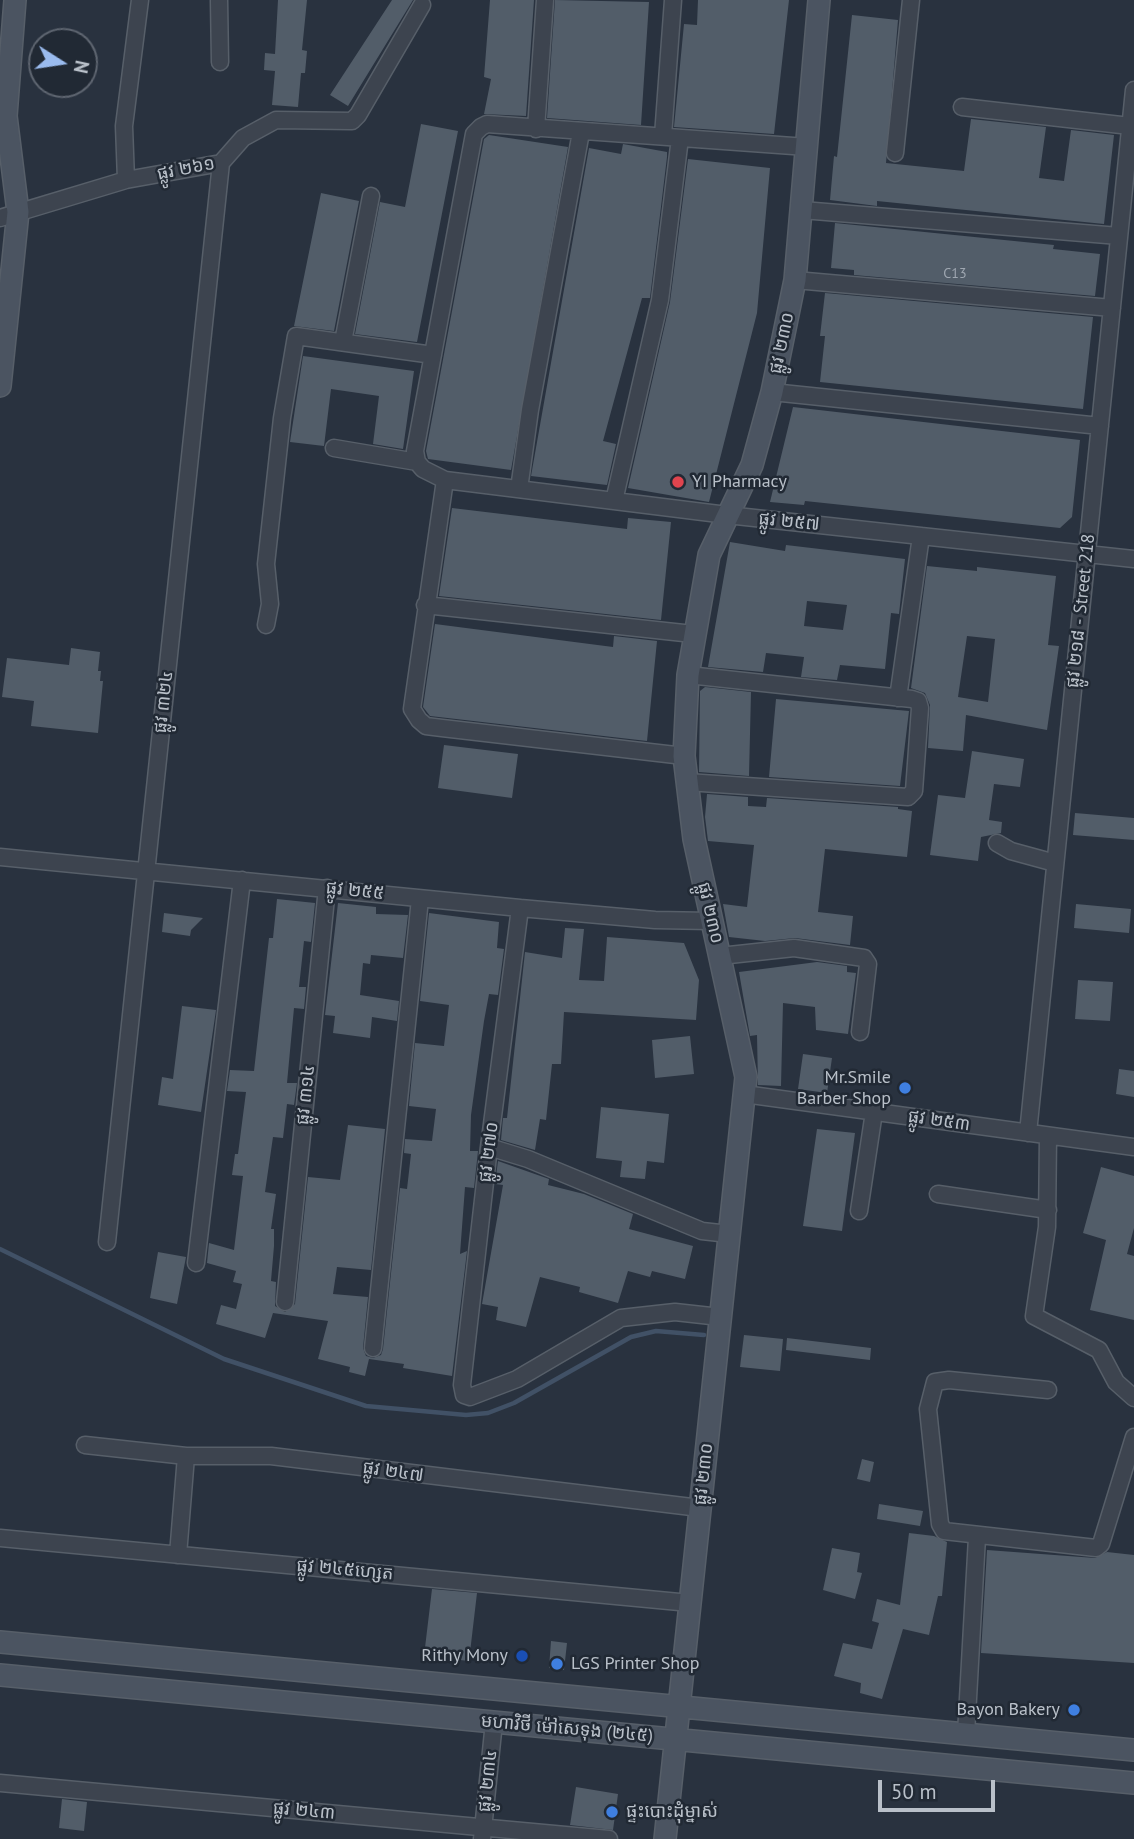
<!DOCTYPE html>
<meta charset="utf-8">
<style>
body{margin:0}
#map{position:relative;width:1134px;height:1839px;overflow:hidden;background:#29323f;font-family:"PT Sans",sans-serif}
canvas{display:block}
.north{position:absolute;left:28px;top:28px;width:70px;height:70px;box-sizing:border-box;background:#212934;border:2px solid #5e6570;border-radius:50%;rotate:102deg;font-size:19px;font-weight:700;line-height:28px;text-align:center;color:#b9c0c9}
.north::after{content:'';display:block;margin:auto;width:24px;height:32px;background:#9abbee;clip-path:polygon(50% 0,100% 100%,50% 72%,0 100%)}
.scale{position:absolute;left:878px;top:1780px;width:117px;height:32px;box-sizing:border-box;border:4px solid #b9c0c9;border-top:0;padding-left:9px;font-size:21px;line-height:24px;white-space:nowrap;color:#b9c0c9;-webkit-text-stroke:5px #212934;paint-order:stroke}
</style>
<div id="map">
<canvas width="1134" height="1839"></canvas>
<div class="north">N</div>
<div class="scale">50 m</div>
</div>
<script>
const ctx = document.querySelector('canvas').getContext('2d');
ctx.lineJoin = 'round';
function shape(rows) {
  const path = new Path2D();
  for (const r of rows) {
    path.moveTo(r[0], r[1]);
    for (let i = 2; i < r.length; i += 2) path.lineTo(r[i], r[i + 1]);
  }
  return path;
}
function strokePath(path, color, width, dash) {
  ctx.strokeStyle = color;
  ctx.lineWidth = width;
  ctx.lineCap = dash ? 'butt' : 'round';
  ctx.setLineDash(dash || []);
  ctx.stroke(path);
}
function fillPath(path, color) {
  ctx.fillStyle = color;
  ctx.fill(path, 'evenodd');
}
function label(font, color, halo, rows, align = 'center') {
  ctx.font = font + ' "PT Sans","Noto Sans Khmer",sans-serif';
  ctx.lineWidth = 5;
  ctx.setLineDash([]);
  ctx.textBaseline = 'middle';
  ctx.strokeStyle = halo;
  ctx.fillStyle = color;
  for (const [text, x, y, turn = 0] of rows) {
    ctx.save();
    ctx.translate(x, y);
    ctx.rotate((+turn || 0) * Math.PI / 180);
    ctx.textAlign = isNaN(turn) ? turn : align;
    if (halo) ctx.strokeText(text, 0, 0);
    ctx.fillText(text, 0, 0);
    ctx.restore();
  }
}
strokePath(shape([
 [0,1249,224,1359,366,1406,466,1415,488,1413,514,1403,631,1337,656,1331,704,1335]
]), '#415166', 4.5);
fillPath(shape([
 [278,0,307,0,302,50,307,51,305,73,301,73,298,107,272,105,275,71,264,70,265,53,275,54],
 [392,0,413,0,348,106,330,95],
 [490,0,534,0,526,116,484,114,491,79,484,77],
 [555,0,649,2,641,125,547,118],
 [698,0,789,0,774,134,674,127,684,24,697,25],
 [852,15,898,20,886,163,964,171,971,119,1046,127,1039,178,1064,181,1071,130,1114,135,1104,224,877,201,877,206,830,200,834,156,837,157],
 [421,124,458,131,417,342,355,334,380,202,405,207],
 [489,135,568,147,511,470,428,459,426,451,484,139],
 [623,144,667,152,667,157,650,298,642,298,603,441,616,444,607,485,531,476,589,148,621,154],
 [688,159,770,168,757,313,709,502,628,488,670,302],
 [321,193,359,201,334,331,294,326],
 [835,223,1054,245,1053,249,1100,254,1095,296,854,275,854,270,831,268],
 [825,293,1093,317,1083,409,820,382,825,336,820,336],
 [303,356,414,371,403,449,373,444,379,396,331,389,324,446,290,442],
 [793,407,1080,440,1072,517,1060,528,805,501,804,505,770,502],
 [452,508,627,529,628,518,671,522,661,620,439,596],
 [730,542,785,551,786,545,905,559,899,614,891,613,885,669,840,665,837,680,801,677,804,657,766,653,763,672,708,667],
 [807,601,847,605,843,630,804,626],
 [927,566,977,571,977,567,1056,576,1048,645,1059,646,1047,730,966,715,963,751,928,748,930,705,925,693,911,688],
 [967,636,995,639,988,702,958,697],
 [435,624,613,647,614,636,657,641,647,741,430,716,423,707],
 [71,648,100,652,98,671,101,671,100,681,103,681,98,733,31,726,34,701,2,697,7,658,69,665],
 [705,687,751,692,749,776,699,772,700,691],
 [776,699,909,711,900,786,769,777],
 [444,745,518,754,512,798,438,788],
 [972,751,1024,759,1020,787,994,784,989,820,1002,822,1001,833,981,837,978,861,930,855,938,795,965,798],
 [707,794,748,797,748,806,766,807,767,798,898,807,898,809,912,811,907,857,825,849,818,912,853,916,850,945,795,938,765,941,729,937,723,904,747,907,754,845,708,841,705,817],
 [1075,813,1134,818,1134,840,1073,835],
 [277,899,315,903,311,942,304,941,299,987,306,987,304,1009,294,1008,287,1083,297,1083,294,1105,287,1104,283,1138,273,1137,265,1192,276,1194,271,1229,274,1229,274,1246,271,1281,276,1282,275,1306,285,1312,295,1304,308,1177,340,1180,348,1125,385,1129,371,1270,337,1267,333,1294,368,1297,363,1348,366,1356,373,1358,381,1355,383,1349,400,1188,407,1189,411,1154,404,1153,405,1139,432,1141,436,1109,409,1106,415,1043,444,1046,449,1005,420,1001,429,913,499,922,497,948,504,949,498,995,489,994,484,1021,471,1115,470,1151,478,1151,474,1188,465,1187,460,1254,467,1251,452,1376,403,1368,404,1364,369,1359,365,1376,349,1372,350,1367,318,1359,328,1321,273,1313,265,1338,216,1324,221,1305,236,1309,242,1284,233,1282,236,1271,207,1263,209,1243,234,1250,243,1176,232,1175,235,1154,238,1154,246,1092,227,1091,230,1070,254,1071,269,938,273,938],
 [338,903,376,907,376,914,408,915,403,958,371,955,370,964,363,963,360,995,399,1001,397,1021,372,1017,370,1038,333,1033,335,1016,325,1015],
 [1076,904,1131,909,1129,933,1074,928],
 [164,913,203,918,191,930,190,936,162,932],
 [565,928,584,929,579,980,604,981,607,937,684,943,699,980,696,1020,564,1012,561,1064,552,1064,546,1120,540,1119,535,1150,501,1140,503,1118,507,1118,525,952,562,958],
 [817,962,847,966,847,972,856,973,848,1034,816,1030,815,1007,783,1003,781,1086,758,1085,757,1035,750,1036,739,972],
 [1078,980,1113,982,1110,1021,1075,1019],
 [182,1006,216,1010,201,1112,158,1105,162,1077,173,1079],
 [690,1036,694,1074,655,1078,652,1040],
 [803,1054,832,1058,827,1093,798,1089],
 [1119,1069,1134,1071,1134,1097,1116,1094],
 [601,1107,669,1114,664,1163,647,1161,645,1179,620,1177,622,1161,596,1158],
 [817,1129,855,1133,842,1231,803,1226],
 [498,1161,549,1179,548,1185,584,1194,633,1214,629,1229,693,1246,685,1279,652,1271,650,1277,628,1271,618,1303,579,1292,580,1287,540,1277,526,1327,496,1320,498,1307,482,1304,503,1185,495,1184],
 [1101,1167,1134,1176,1134,1228,1127,1254,1134,1256,1134,1320,1090,1310,1106,1240,1083,1233],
 [158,1252,186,1257,177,1304,150,1298],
 [744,1335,783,1339,780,1371,740,1367],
 [787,1338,871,1348,870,1360,786,1350],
 [862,1459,874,1462,870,1482,857,1479],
 [879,1504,923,1511,920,1526,877,1519],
 [909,1533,934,1536,947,1542,942,1596,938,1596,929,1635,903,1629,882,1699,860,1693,861,1683,834,1676,843,1643,872,1649,879,1623,872,1621,877,1599,900,1605],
 [832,1548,860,1553,857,1572,862,1573,855,1599,823,1590],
 [987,1550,1095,1558,1107,1552,1134,1555,1134,1663,981,1653],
 [432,1589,477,1593,469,1661,424,1656],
 [551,1641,567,1643,564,1670,549,1668],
 [576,1787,618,1794,613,1830,570,1825],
 [62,1799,87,1802,84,1831,59,1828]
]), '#525d69');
const street = shape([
 [219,0,220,62],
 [962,107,1130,126],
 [536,129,545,0],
 [663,136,673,0],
 [807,147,487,124,481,127,474,134,415,451,417,462,423,469,445,480,727,515,1134,559],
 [895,153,911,0],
 [126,180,124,126,140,0],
 [802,210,1119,236],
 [0,218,126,180,221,163,243,138,276,120,352,121,358,115,422,5],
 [795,280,1112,308],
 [343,342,371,196],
 [772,392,1100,426],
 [334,448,417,462],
 [445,480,412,709,419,720,426,726,442,728,684,756],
 [519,489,530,410,581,132],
 [614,501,660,300,680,138],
 [425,605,693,634],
 [266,625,270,604,266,564,282,418,296,336,433,355],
 [898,698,921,536],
 [687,782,908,797,914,791,920,708,918,701,912,699,688,675],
 [997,843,1011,851,1055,863],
 [0,857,520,908,655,920,711,921],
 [520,908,489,1147,462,1385,464,1395,470,1397,517,1379,621,1318,675,1312,720,1317],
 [720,956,794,948,864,958,868,964,860,1032],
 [744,1094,1134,1147],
 [1028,1133,1134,90],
 [1048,1136,1047,1227,1034,1316,1099,1350,1116,1382,1134,1398],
 [489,1147,528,1159,702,1231,729,1234],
 [938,1194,1048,1210],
 [859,1211,874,1112],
 [107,1242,221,163],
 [196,1263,242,880],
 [285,1302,327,888],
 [373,1348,420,899],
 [1048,1390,949,1380,935,1382,928,1409,940,1524,944,1531,1096,1548,1101,1544,1134,1437],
 [85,1445,186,1456,271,1456,700,1508],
 [0,1538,690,1603],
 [178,1555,186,1456],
 [966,1734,977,1537],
 [0,1783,609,1839],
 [482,1839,494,1722]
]);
const secondary = shape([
 [0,386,18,212,6,116,15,0],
 [0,1642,1134,1750],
 [0,1675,1134,1783],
 [665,1839,746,1077,694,839,684,756,688,675,709,555,752,465,772,392,795,280,819,0]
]);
strokePath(street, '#575f69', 19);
strokePath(secondary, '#575f69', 24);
strokePath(street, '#3d444f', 16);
strokePath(secondary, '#4b5461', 21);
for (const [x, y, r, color] of [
 [678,482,7,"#e0444e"],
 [905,1088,7,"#3f7fe0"],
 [522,1656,7,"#1a4fb4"],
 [557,1664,7,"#3f7fe0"],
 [1074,1710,7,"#3f7fe0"],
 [612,1812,7,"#3f7fe0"]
]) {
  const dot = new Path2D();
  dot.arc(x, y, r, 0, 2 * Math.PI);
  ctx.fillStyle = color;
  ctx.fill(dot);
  strokePath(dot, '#212934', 2.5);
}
label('14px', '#9fa7b1', null, [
 ["C13",955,274]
]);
label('18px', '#b9c0c9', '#212934', [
 ["ផ្លូវ ២៦១",186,169,-11],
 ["ផ្លូវ ២៣០",782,343,-78],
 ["ផ្លូវ ២៥៧",789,522,6],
 ["ផ្លូវ ២១៨ - Street 218",1081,611,-84],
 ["ផ្លូវ ៣២៤",164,702,-84],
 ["ផ្លូវ ២៥៥",355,891,6],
 ["ផ្លូវ ២៣០",710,913,77],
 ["ផ្លូវ ៣១៤",306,1095,-84],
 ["ផ្លូវ ២៥៣",939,1121,8],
 ["ផ្លូវ ២៧០",489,1152,-83],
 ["ផ្លូវ ២៤៧",393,1472,8],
 ["ផ្លូវ ២៣០",704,1474,-84],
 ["ផ្លូវ ២៤៥ហ្សេត",345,1570,5],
 ["មហាវិថី ម៉ៅសេទុង (២៤៥)",567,1729,5],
 ["ផ្លូវ ២៣៤",488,1781,-84],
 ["ផ្លូវ ២៤៣",304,1811,5]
]);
label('18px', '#b9c0c9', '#212934', [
 ["YI Pharmacy",692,482],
 ["Mr.Smile",891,1078,"right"],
 ["Barber Shop",891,1099,"right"],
 ["Rithy Mony",508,1656,"right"],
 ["LGS Printer Shop",571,1664],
 ["Bayon Bakery",1060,1710,"right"],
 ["ផ្ទះបោះដុំម្នាស់",626,1812]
], 'left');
</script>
